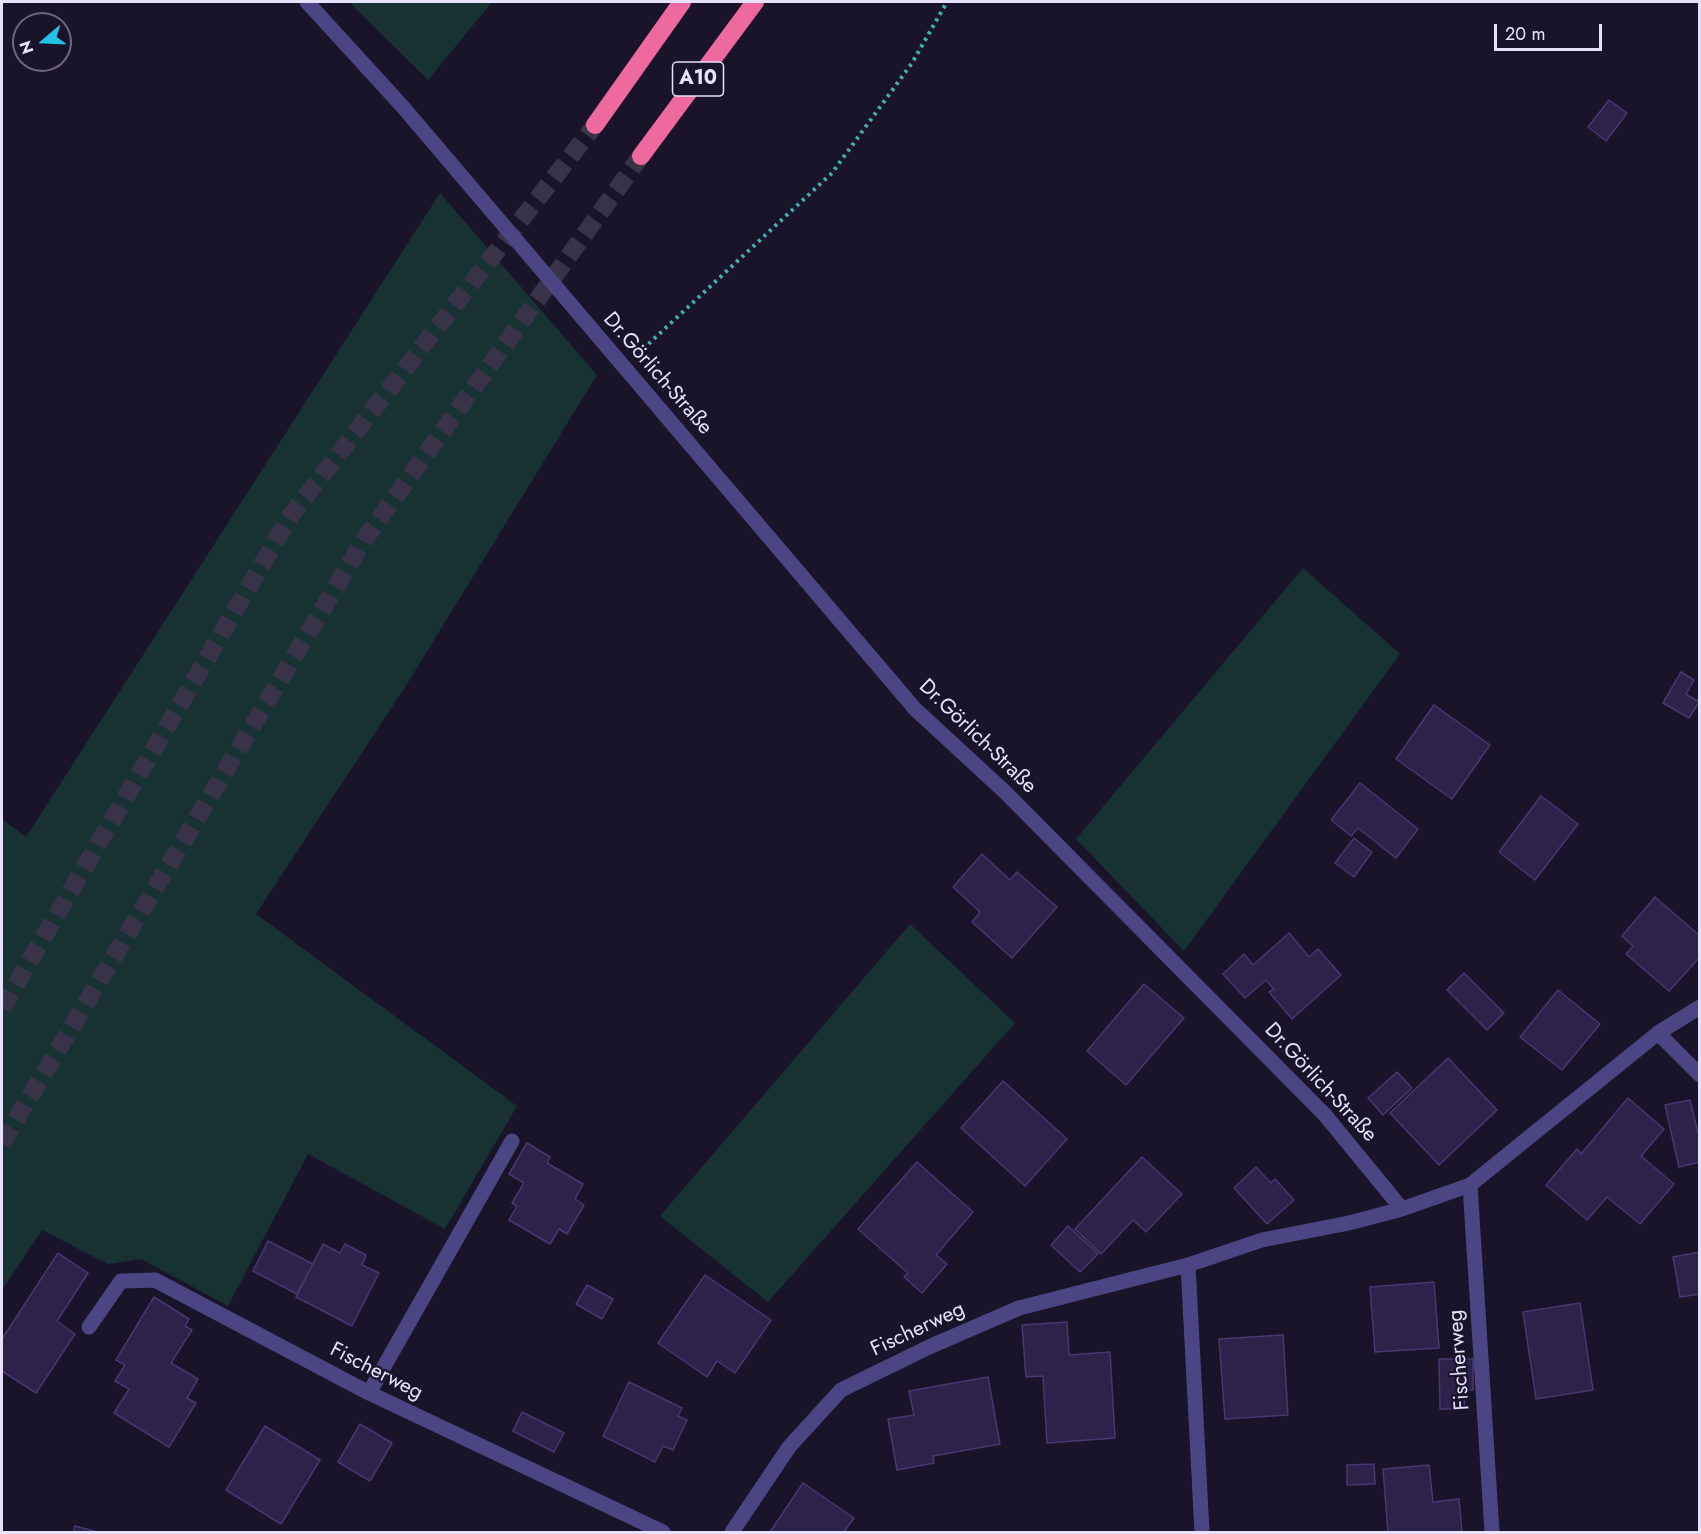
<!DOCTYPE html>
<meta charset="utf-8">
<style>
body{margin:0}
#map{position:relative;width:1701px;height:1534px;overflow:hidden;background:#1a142a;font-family:Jost,sans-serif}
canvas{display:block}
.frame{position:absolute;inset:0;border:3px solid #e6e1fc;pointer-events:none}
.north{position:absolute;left:12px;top:12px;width:60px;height:60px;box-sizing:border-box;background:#1a142a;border:2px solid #6c667e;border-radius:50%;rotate:251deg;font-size:16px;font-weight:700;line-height:24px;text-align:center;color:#e6e1fc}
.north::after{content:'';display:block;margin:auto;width:21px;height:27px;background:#22c3e6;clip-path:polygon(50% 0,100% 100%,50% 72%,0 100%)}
.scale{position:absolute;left:1494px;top:24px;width:108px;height:27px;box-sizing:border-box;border:3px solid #e6e1fc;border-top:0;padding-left:8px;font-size:18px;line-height:21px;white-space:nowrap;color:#e6e1fc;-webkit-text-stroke:4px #1a142a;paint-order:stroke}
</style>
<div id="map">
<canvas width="1701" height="1534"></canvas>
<div class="frame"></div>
<div class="north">N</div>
<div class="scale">20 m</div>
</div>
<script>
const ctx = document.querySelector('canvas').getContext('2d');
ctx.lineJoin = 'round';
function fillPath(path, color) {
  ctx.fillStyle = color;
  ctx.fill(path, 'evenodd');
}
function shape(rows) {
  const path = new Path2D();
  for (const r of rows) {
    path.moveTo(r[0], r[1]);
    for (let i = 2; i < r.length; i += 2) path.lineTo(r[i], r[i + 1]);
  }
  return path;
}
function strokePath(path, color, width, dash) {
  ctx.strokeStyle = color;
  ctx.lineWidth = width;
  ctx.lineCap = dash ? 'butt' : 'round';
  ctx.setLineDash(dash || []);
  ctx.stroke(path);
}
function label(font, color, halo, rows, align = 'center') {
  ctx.font = font + ' Jost,sans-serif';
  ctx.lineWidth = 4.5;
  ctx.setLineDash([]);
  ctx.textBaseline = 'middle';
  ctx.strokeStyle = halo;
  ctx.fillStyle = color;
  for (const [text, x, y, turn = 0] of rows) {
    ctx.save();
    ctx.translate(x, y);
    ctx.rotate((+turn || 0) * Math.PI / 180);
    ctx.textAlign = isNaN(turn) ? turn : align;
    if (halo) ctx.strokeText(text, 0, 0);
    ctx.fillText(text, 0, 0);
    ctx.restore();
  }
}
fillPath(shape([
 [349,2,492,2,428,80],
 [440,193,597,375,407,684,256,914,517,1106,445,1229,308,1154,228,1306,141,1259,108,1264,42,1230,2,1290,2,819,26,837],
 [1303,568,1400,654,1184,951,1076,839],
 [910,924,1015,1023,768,1302,660,1216]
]), '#183233');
const building = shape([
 [1609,100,1627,113,1606,141,1588,127,1609,100],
 [1681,672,1694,680,1686,694,1699,702,1689,718,1663,703,1681,672],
 [1434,705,1490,745,1452,799,1396,759,1434,705],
 [1360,783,1418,829,1396,858,1358,828,1351,836,1331,820,1360,783],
 [1541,796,1578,824,1535,880,1499,852,1541,796],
 [1354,838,1372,852,1354,877,1335,863,1354,838],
 [982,854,1010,880,1017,872,1057,907,1012,958,972,922,980,912,953,887,982,854],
 [1655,897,1700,936,1700,957,1669,991,1626,954,1633,946,1622,936,1655,897],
 [1289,933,1309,957,1318,949,1341,975,1292,1019,1269,992,1274,989,1266,980,1245,998,1223,974,1244,954,1253,965,1289,933],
 [1464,973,1504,1013,1487,1030,1447,990,1464,973],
 [1144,984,1184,1018,1126,1085,1087,1051,1144,984],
 [1558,990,1600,1024,1562,1070,1520,1037,1558,990],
 [1448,1058,1497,1110,1439,1165,1390,1113,1448,1058],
 [1397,1072,1412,1088,1383,1115,1368,1098,1397,1072],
 [1003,1081,1067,1139,1025,1186,961,1128,1003,1081],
 [1628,1098,1664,1129,1641,1156,1674,1184,1640,1224,1607,1197,1587,1220,1546,1185,1577,1149,1581,1154,1628,1098],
 [1690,1100,1700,1141,1700,1162,1679,1167,1665,1105,1690,1100],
 [527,1143,550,1157,547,1163,583,1184,575,1199,584,1205,567,1234,559,1229,550,1244,509,1220,517,1206,512,1203,524,1183,509,1174,527,1143],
 [1142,1157,1182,1194,1146,1232,1133,1220,1101,1254,1075,1229,1142,1157],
 [917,1162,973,1212,936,1255,947,1264,922,1293,904,1277,908,1273,858,1229,917,1162],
 [1256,1167,1271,1183,1275,1179,1294,1200,1267,1224,1234,1188,1256,1167],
 [1068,1226,1098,1254,1080,1272,1051,1245,1068,1226],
 [268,1241,313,1264,297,1294,253,1271,268,1241],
 [323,1244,340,1253,345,1244,366,1255,362,1265,379,1273,352,1326,296,1297,323,1244],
 [1700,1252,1700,1294,1680,1297,1673,1257,1700,1252],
 [58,1253,88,1273,57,1321,75,1334,36,1393,2,1371,2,1339,58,1253],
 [705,1275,771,1320,735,1373,717,1361,707,1377,658,1343,705,1275],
 [1434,1282,1439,1348,1375,1352,1370,1287,1434,1282],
 [587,1285,613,1299,602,1319,576,1304,587,1285],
 [154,1297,189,1319,185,1326,192,1330,171,1363,198,1379,187,1398,196,1403,169,1447,114,1413,129,1389,115,1381,125,1365,116,1360,154,1297],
 [1580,1303,1593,1390,1536,1399,1523,1312,1580,1303],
 [1067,1322,1069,1355,1110,1352,1115,1438,1047,1443,1043,1376,1026,1377,1022,1325,1067,1322],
 [1283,1335,1288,1415,1225,1419,1219,1339,1283,1335],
 [1439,1359,1473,1359,1473,1390,1464,1390,1465,1409,1440,1409,1439,1359],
 [988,1377,1000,1444,933,1456,934,1463,897,1470,888,1419,914,1415,909,1391,988,1377],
 [629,1382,682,1408,678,1416,687,1420,673,1450,663,1446,655,1462,603,1436,629,1382],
 [522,1412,564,1433,554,1452,513,1431,522,1412],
 [360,1424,392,1443,370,1481,338,1462,360,1424],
 [265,1426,320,1460,281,1524,226,1490,265,1426],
 [1374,1464,1375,1484,1347,1485,1347,1465,1374,1464],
 [1429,1465,1433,1502,1459,1499,1462,1532,1388,1532,1383,1469,1429,1465],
 [803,1483,854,1518,844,1532,770,1532,803,1483],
 [75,1526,98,1532,73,1532,75,1526]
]);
fillPath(building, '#2d2249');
strokePath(building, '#483772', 1.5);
strokePath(shape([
 [2,1008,291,515,595,125],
 [2,1143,364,540,641,156]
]), '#39334a', 18, [18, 9]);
strokePath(shape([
 [643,349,832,173,912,63,947,2]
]), '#3fafb1', 4, [3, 4.5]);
strokePath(shape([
 [307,2,403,107,915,709,1005,792,1325,1115,1402,1209,1470,1185,1658,1033,1700,1007],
 [1658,1033,1700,1075],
 [1470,1185,1492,1532],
 [1188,1265,1202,1532],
 [89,1327,121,1281,155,1280,369,1393,663,1532],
 [369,1393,512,1141],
 [732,1532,789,1447,841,1390,929,1347,1019,1308,1188,1265,1262,1240,1349,1223,1402,1209]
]), '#4c4583', 15);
strokePath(shape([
 [595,125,682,2],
 [641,156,755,2]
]), '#ee699e', 18);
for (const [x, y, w] of [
 [698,79,51]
]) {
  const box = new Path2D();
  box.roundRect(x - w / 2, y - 17, w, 34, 4.5);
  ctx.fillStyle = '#1a142a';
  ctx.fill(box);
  strokePath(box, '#e6e1fc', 1.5);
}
label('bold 20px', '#e6e1fc', null, [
 ["A10",698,79]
]);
label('21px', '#e6e1fc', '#1a142a', [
 ["Dr.Görlich-Straße",657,374,49],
 ["Dr.Görlich-Straße",977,737,44],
 ["Dr.Görlich-Straße",1320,1083,47],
 ["Fischerweg",918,1330,-25],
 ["Fischerweg",1460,1360,-94],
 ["Fischerweg",376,1372,27]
]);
</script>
